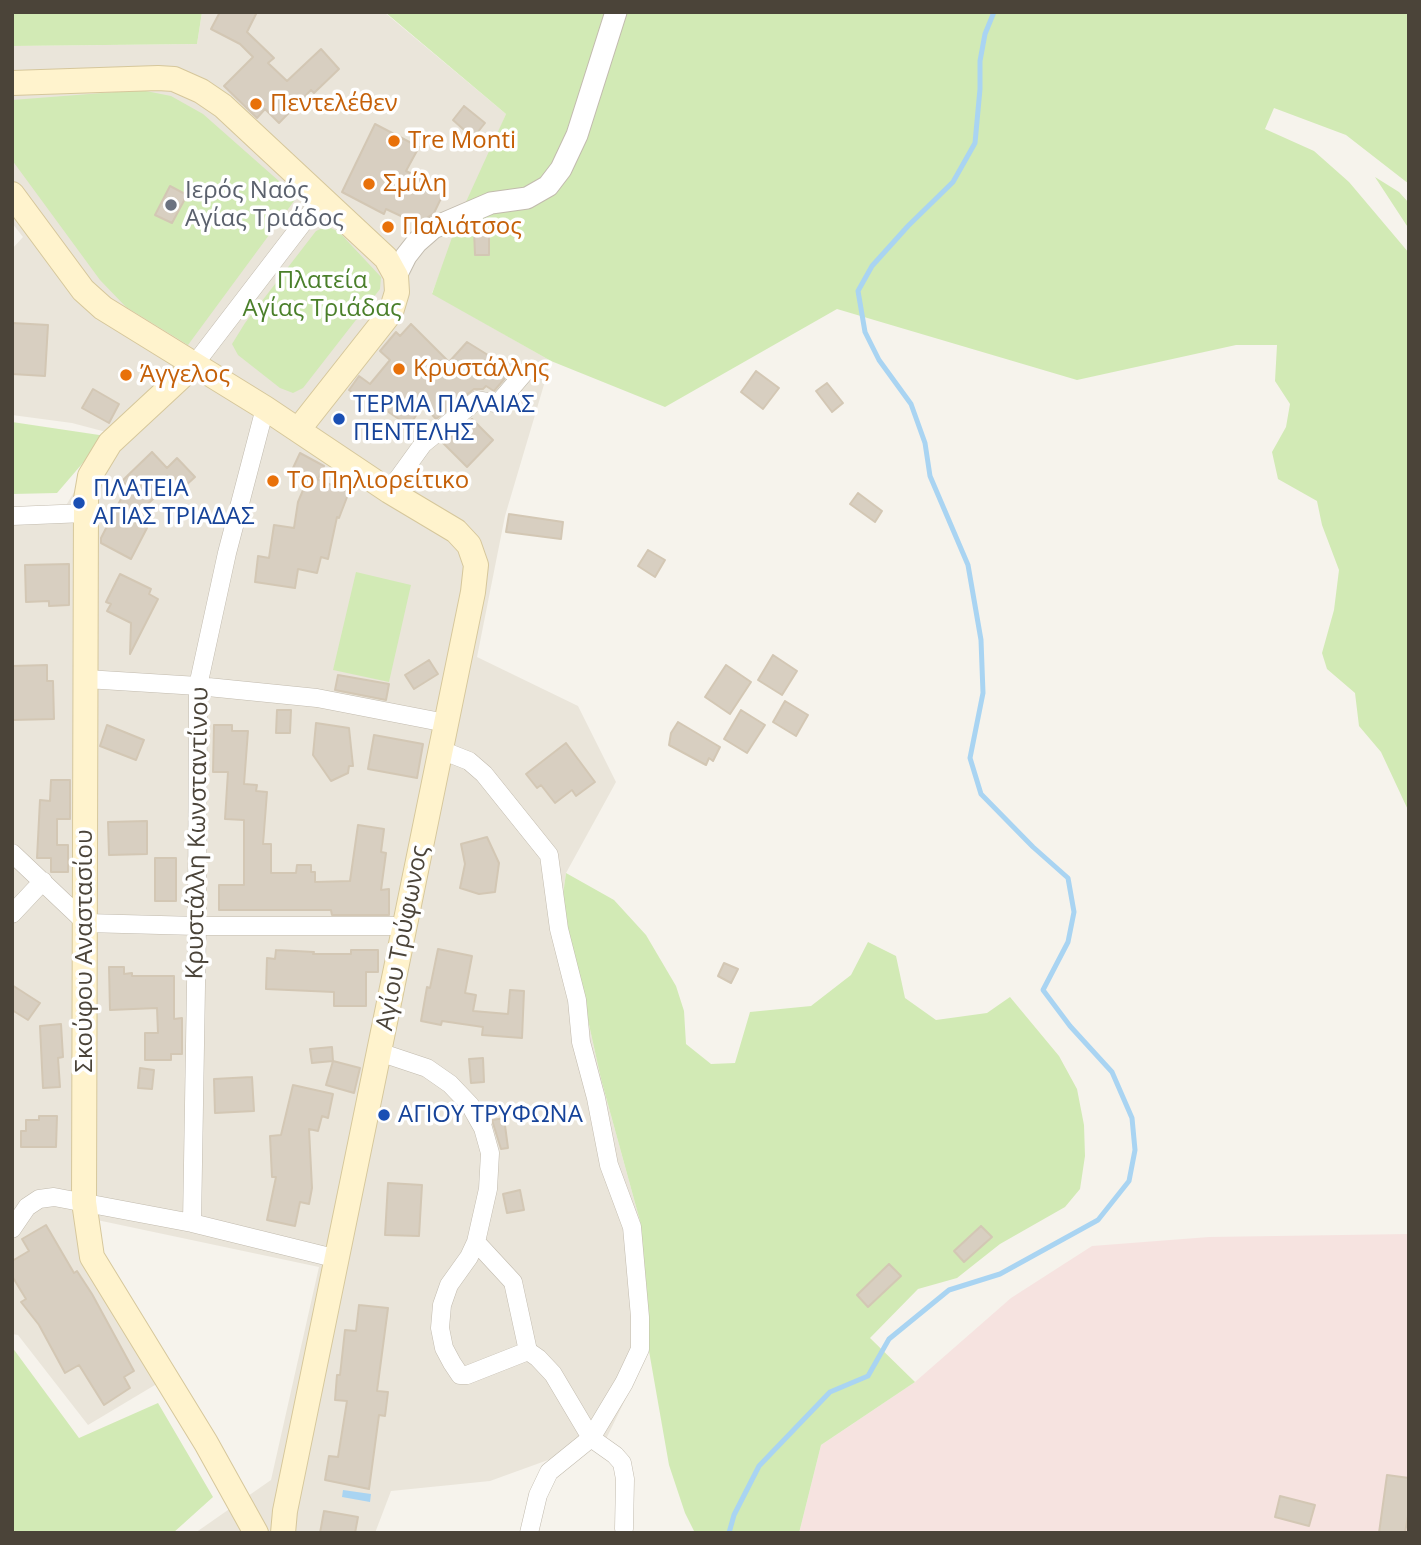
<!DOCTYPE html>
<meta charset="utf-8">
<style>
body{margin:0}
#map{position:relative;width:1421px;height:1545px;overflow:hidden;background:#f6f3ec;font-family:"Open Sans",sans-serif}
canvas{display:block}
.frame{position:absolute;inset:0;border:14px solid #4b4439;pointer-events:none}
</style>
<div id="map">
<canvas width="1421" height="1545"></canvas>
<div class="frame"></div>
</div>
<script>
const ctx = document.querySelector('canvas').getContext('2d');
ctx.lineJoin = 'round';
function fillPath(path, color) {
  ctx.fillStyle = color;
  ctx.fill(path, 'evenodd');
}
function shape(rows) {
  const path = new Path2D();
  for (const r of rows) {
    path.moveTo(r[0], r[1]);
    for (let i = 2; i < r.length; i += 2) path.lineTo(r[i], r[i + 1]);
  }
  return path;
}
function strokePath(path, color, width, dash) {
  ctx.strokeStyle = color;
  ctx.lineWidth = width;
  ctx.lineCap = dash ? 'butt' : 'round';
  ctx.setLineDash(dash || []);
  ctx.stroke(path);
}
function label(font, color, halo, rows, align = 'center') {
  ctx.font = font + ' "Open Sans",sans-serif';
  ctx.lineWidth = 7;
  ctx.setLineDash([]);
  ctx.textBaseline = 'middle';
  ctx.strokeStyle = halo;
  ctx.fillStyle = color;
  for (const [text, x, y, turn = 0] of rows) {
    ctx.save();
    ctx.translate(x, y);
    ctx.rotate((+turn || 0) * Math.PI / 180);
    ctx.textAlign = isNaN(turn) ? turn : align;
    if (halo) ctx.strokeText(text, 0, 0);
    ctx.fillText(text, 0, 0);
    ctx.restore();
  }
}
fillPath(shape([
 [202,12,384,12,506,114,432,293,551,361,505,516,477,657,578,706,616,782,566,873,562,902,601,1079,640,1221,649,1351,606,1439,490,1481,391,1491,375,1533,195,1533,271,1480,319,1267,97,1220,100,1249,175,1373,88,1425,18,1335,12,1334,12,507,65,507,110,433,72,423,12,415,12,249,23,237,12,223,12,46,197,44]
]), '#eae5da');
fillPath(shape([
 [1409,1234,1409,1533,799,1533,821,1445,915,1382,1011,1298,1092,1246,1209,1237]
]), '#f6e3e0');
fillPath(shape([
 [12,12,202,12,197,44,12,46],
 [385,12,1409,12,1409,184,1346,135,1274,108,1265,129,1314,151,1349,182,1409,253,1409,812,1381,752,1359,726,1355,693,1327,669,1322,653,1334,610,1339,570,1322,525,1317,501,1278,479,1272,452,1286,427,1290,404,1275,381,1277,345,1236,345,1077,380,837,309,665,407,551,361,432,294,460,215,506,114],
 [141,90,171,96,203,114,297,197,188,345,126,307,100,280,12,160,12,100],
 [1375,177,1399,192,1409,203,1409,229],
 [327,226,339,232,381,277,380,289,303,388,293,393,280,388,238,355,232,344,245,323,316,231],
 [12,422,106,436,57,493,12,494],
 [356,572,411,585,389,682,333,670],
 [566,873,614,900,646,935,676,986,684,1011,686,1044,711,1064,735,1063,750,1012,811,1006,851,975,868,942,896,956,905,998,936,1020,987,1013,1010,997,1059,1056,1077,1089,1084,1125,1085,1156,1080,1189,1065,1207,1000,1244,957,1278,918,1289,870,1338,915,1382,821,1445,799,1533,695,1533,685,1513,669,1465,649,1351,640,1221,601,1079,562,902],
 [12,1347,79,1438,158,1403,213,1497,173,1533,12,1533]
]), '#d2eab5');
fillPath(shape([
 [343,1490,371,1494,370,1502,342,1497]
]), '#a9d4f2');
strokePath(shape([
 [729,1533,734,1515,759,1466,830,1392,868,1376,889,1339,949,1290,1000,1274,1098,1220,1129,1181,1135,1150,1132,1118,1112,1072,1070,1026,1043,990,1068,942,1074,912,1068,878,1033,847,981,794,970,758,983,693,981,640,968,565,930,476,925,443,911,404,879,360,865,332,858,291,872,266,908,226,953,182,975,143,980,89,980,61,985,34,994,12]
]), '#a9d4f2', 5);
const building = shape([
 [220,12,257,12,247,32,274,58,268,63,287,81,321,49,339,69,314,93,311,90,279,123,265,109,257,118,224,86,253,57,240,44,211,29,220,12],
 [464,106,485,123,473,138,453,120,464,106],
 [375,124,419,147,406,171,445,190,434,213,418,224,386,209,384,214,342,192,375,124],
 [170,186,187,195,172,223,155,215,170,186],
 [474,230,489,230,489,255,475,255,474,230],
 [12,323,48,325,45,376,12,374,12,323],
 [411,324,449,362,467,342,512,370,494,391,486,386,483,389,474,389,436,419,423,405,409,426,365,396,362,399,349,390,359,376,370,384,390,360,380,351,396,332,400,336,411,324],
 [756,371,779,388,763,409,741,392,756,371],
 [827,383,843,403,832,412,816,391,827,383],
 [93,389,119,404,109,423,82,408,93,389],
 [472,419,493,440,467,467,443,443,472,419],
 [152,452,167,468,177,458,195,477,184,487,175,478,131,520,147,528,131,559,101,543,101,538,121,499,131,490,122,481,152,452],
 [300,453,324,466,318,479,293,468,300,453],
 [309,476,349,492,339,518,337,517,328,559,321,557,317,573,298,569,295,588,255,582,258,556,269,558,274,525,294,528,298,502,309,476],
 [858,493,882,511,875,522,850,504,858,493],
 [509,514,563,522,561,539,506,532,509,514],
 [648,550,665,560,655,577,638,566,648,550],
 [69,564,69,605,49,606,49,601,26,602,25,565,69,564],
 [120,574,151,589,149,594,158,599,130,654,131,623,107,611,111,604,106,602,120,574],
 [773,655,797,671,782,695,758,680,773,655],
 [429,660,438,674,414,689,405,675,429,660],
 [47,665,47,681,53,681,54,719,12,720,12,666,47,665],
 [726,665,751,682,730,714,705,697,726,665],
 [338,675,389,684,386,700,335,690,338,675],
 [785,701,808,715,796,736,773,722,785,701],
 [277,710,291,710,290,733,276,733,277,710],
 [741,710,765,725,747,753,724,739,741,710],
 [678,722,720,747,713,761,709,758,706,765,669,745,671,733,678,722],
 [316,723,349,728,353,766,349,766,348,773,331,781,313,755,316,723],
 [107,725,144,740,136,760,100,746,107,725],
 [214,725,232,725,232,731,248,731,244,784,257,785,256,791,267,792,263,844,271,844,271,873,296,873,297,865,311,865,311,872,315,872,315,882,350,881,358,825,384,829,381,852,386,853,381,890,389,889,389,915,332,915,331,910,219,910,219,885,244,885,244,820,225,819,228,772,213,772,214,725],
 [374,735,423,744,417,778,368,769,374,735],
 [566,743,595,782,576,796,572,790,555,803,541,785,537,788,526,774,566,743],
 [51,780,70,780,70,819,57,819,57,845,68,845,68,872,51,872,51,858,37,858,40,800,50,801,51,780],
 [147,821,147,854,109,855,108,822,147,821],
 [487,837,499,863,495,892,479,894,460,888,465,864,461,844,487,837],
 [155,858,176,858,176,901,155,901,155,858],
 [438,949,472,956,465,993,476,995,473,1011,508,1014,510,990,524,991,522,1038,482,1035,483,1027,442,1021,441,1025,421,1021,427,987,430,988,438,949],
 [276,950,314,952,313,954,351,954,351,950,378,950,378,972,366,972,366,1006,334,1006,334,992,266,989,267,958,275,959,276,950],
 [724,963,738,969,731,983,718,976,724,963],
 [109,967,124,967,124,974,132,973,132,976,174,976,174,1019,182,1018,182,1054,171,1054,171,1060,145,1060,145,1033,158,1033,157,1008,110,1010,109,967],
 [12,985,40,1003,28,1020,12,1010,12,985],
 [61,1024,63,1057,58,1058,60,1087,43,1088,40,1026,61,1024],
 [332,1047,333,1061,312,1063,310,1049,332,1047],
 [483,1058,484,1082,471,1083,469,1059,483,1058],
 [333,1061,360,1068,354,1093,326,1085,333,1061],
 [140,1068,154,1070,152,1089,138,1088,140,1068],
 [252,1077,254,1111,215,1113,214,1079,252,1077],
 [293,1085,333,1094,328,1118,322,1116,318,1131,309,1129,312,1188,309,1204,300,1202,295,1226,267,1220,276,1177,272,1177,270,1136,281,1135,293,1085],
 [39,1116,57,1116,56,1147,21,1147,21,1131,26,1131,26,1120,39,1120,39,1116],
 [504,1118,508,1148,501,1149,492,1120,504,1118],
 [388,1183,422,1185,419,1236,385,1235,388,1183],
 [520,1190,524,1210,507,1213,503,1194,520,1190],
 [46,1225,74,1273,77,1271,92,1294,134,1371,124,1377,130,1388,104,1405,79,1365,65,1373,39,1325,21,1302,26,1299,12,1276,12,1261,29,1251,22,1239,46,1225],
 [981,1226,992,1237,964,1262,954,1251,981,1226],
 [889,1264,901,1276,868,1307,857,1295,889,1264],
 [359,1305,388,1308,377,1391,388,1392,385,1416,379,1415,369,1489,325,1480,329,1456,338,1457,347,1401,335,1400,337,1375,340,1375,345,1330,356,1331,359,1305],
 [1387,1475,1409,1478,1409,1510,1405,1533,1379,1533,1387,1475],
 [1280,1496,1315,1505,1309,1526,1275,1517,1280,1496],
 [324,1511,358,1517,355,1533,320,1533,324,1511]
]);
fillPath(building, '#d8cfc1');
strokePath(building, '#d3c7b4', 2);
const minor = shape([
 [194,365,322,198],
 [389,491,423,444,477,400,494,403,501,400,525,372],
 [12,516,85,513],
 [86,679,198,686,317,698,446,723],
 [441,750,469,761,484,774,549,855,559,929,577,1000,581,1042,596,1098,609,1165,632,1227,640,1317,640,1349,624,1383,591,1438,549,1472,538,1495,529,1533],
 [12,853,86,923,197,926,405,926],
 [12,914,43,881],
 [379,1052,427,1068,450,1084,470,1105,483,1128,490,1153,488,1189,476,1242,469,1257,449,1285,442,1305,440,1328,444,1348,452,1363,460,1375,467,1375,528,1351],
 [192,1223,197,926,198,686,227,553,265,408],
 [12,1229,27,1207,39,1199,54,1197,192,1223,338,1259],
 [476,1242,513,1282,528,1351,538,1358,553,1374,591,1438,615,1455,622,1463,625,1479,624,1529]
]);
const tertiary = shape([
 [396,276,406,256,417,242,433,228,491,203,527,198,548,186,561,169,577,135,616,12]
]);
const secondary = shape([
 [12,83,158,78,174,79,201,91,223,106,386,258,396,276,397,292,391,312,298,430],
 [12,194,83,290,103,308,265,408,389,491,456,531,469,545,476,565,473,592,285,1511,283,1533],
 [194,365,110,443,90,476,86,499,84,1202,92,1257,206,1443,256,1533]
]);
strokePath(minor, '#c2bbae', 19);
strokePath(tertiary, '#c2bbae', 23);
strokePath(secondary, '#d6c79b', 26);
strokePath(minor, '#fff', 18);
strokePath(tertiary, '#fff', 21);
strokePath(secondary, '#fff3cd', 24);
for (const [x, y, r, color] of [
 [256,104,7,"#e8710a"],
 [394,141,7,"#e8710a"],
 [369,184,7,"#e8710a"],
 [171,205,7,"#6b7280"],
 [388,227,7,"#e8710a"],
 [399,369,7,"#e8710a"],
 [126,375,7,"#e8710a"],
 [339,419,7,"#1a4fb4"],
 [273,481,7,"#e8710a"],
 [79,503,7,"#1a4fb4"],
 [384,1115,7,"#1a4fb4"]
]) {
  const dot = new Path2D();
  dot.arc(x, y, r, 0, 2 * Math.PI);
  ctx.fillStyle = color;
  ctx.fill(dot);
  strokePath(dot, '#fff', 2.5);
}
label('24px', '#c56008', '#fff', [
 ["Πεντελέθεν",270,104],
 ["Tre Monti",408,141],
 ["Σμίλη",383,184],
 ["Παλιάτσος",402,227],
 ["Κρυστάλλης",413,369],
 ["Άγγελος",140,375],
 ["Το Πηλιορείτικο",287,481]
], 'left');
label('24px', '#5b616d', '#fff', [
 ["Ιερός Ναός",185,191],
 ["Αγίας Τριάδος",185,219]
], 'left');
label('24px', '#4a7f2a', '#fff', [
 ["Πλατεία",322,281],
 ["Αγίας Τριάδας",322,309]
]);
label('24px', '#164399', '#fff', [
 ["ΤΕΡΜΑ ΠΑΛΑΙΑΣ",353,405],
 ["ΠΕΝΤΕΛΗΣ",353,433],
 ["ΠΛΑΤΕΙΑ",93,489],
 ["ΑΓΙΑΣ ΤΡΙΑΔΑΣ",93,517],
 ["ΑΓΙΟΥ ΤΡΥΦΩΝΑ",398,1115]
], 'left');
label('24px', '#4b4439', '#fff', [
 ["Κρυστάλλη Κωνσταντίνου",198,833,-89],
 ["Αγίου Τρύφωνος",403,938,-79],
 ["Σκούφου Αναστασίου",85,951,-90]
]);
</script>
